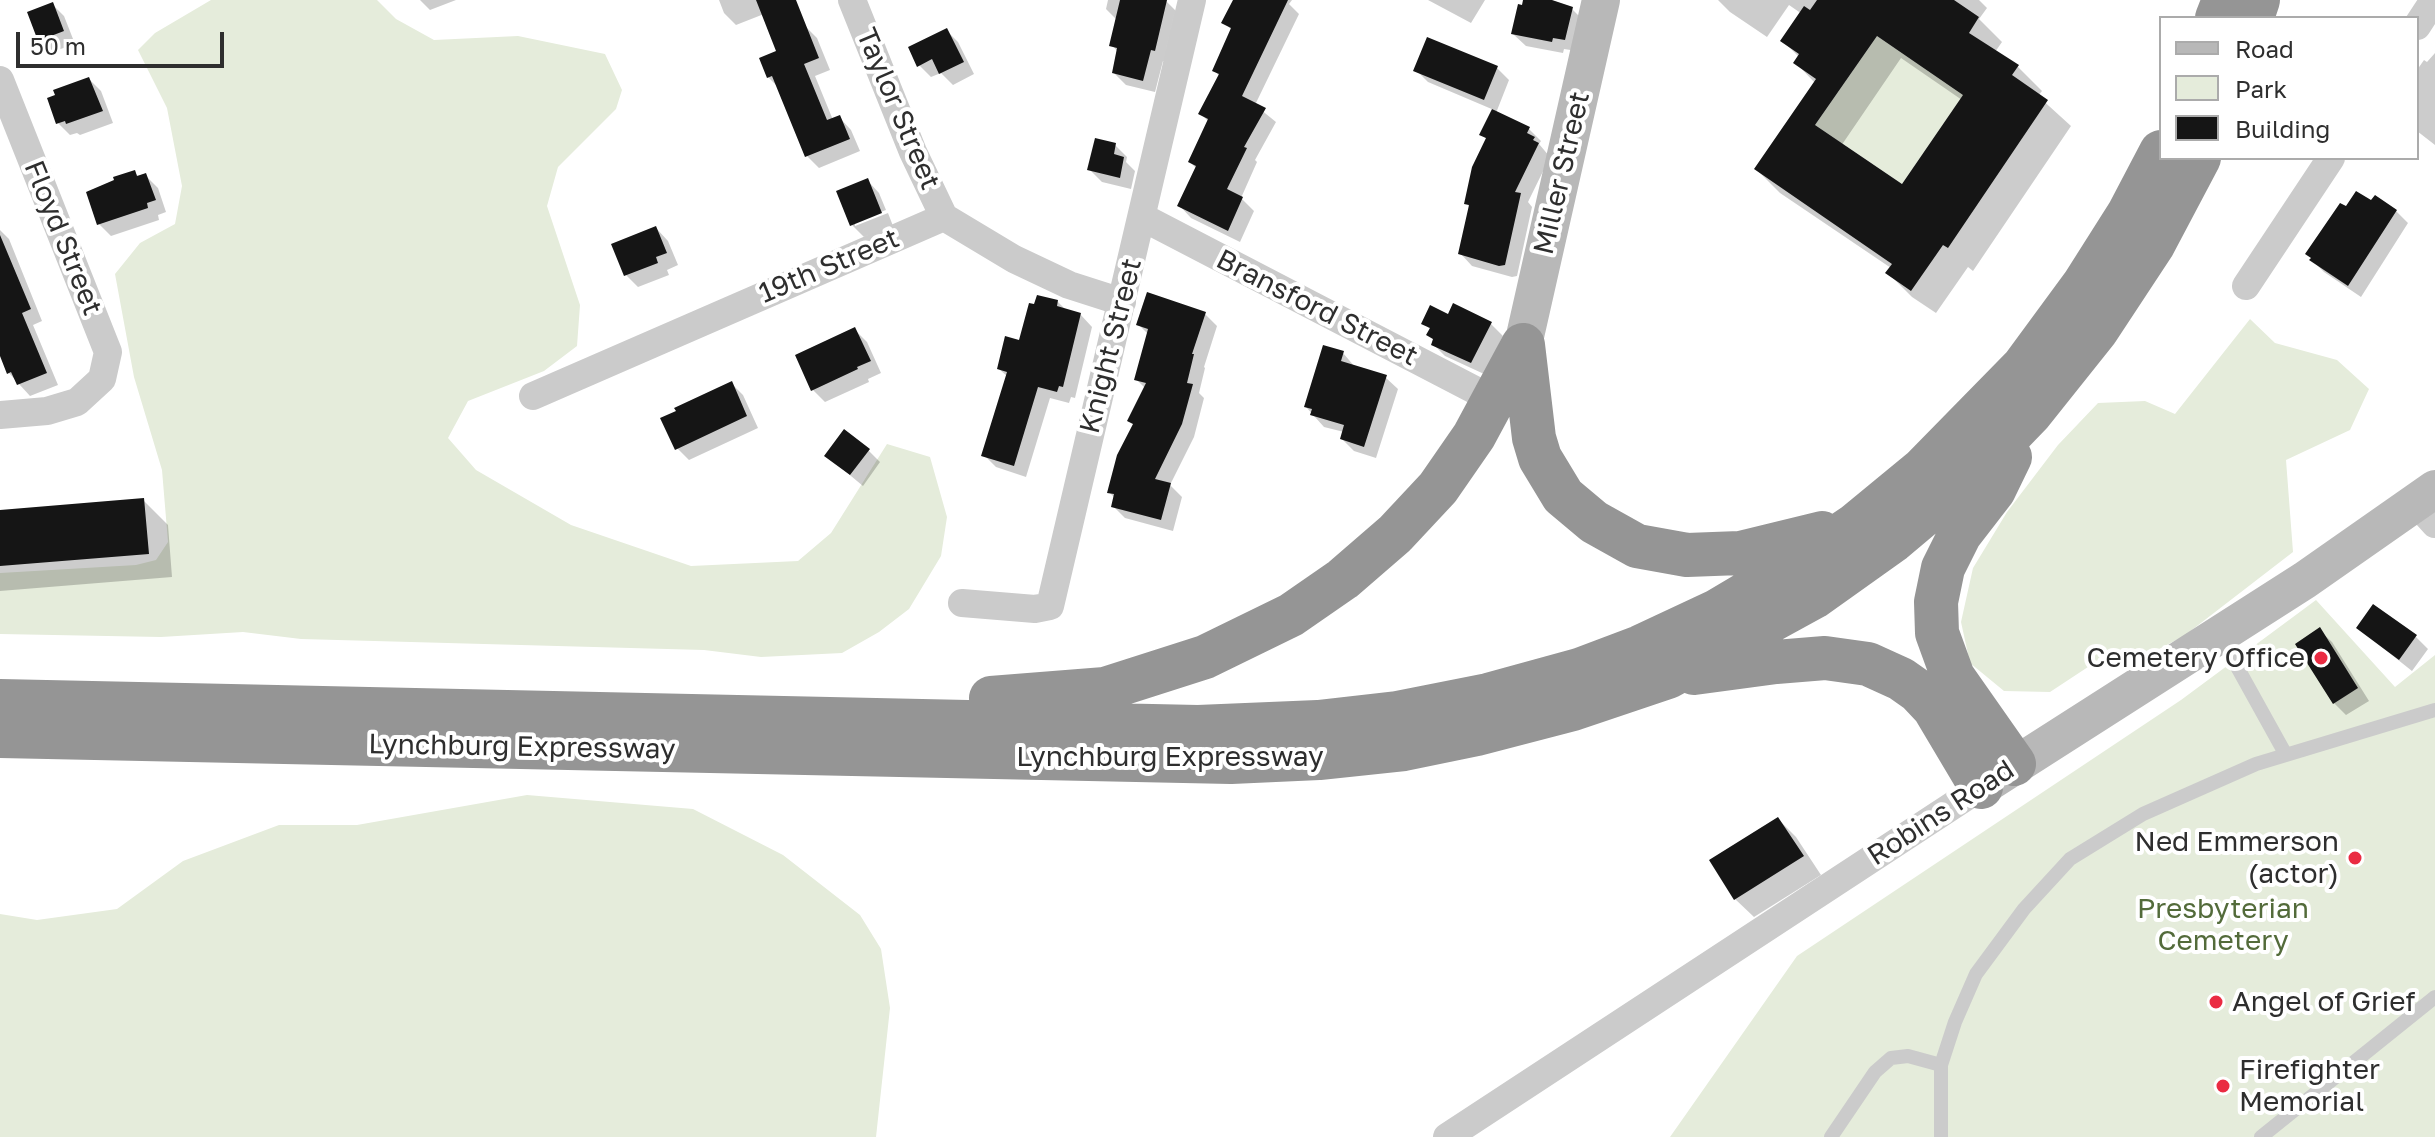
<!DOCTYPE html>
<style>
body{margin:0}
#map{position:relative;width:2435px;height:1137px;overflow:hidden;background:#fff;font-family:"Golos Text",sans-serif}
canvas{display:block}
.legend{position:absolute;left:2159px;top:16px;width:260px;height:144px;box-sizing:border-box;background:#fff;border:2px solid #ababab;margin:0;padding:10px 14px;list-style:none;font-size:24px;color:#2e2e2e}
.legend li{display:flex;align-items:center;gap:16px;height:40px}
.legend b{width:40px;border:2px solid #ababab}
.scale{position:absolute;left:16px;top:32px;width:208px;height:36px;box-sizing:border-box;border:4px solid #2e2e2e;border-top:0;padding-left:10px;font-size:24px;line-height:28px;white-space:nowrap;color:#2e2e2e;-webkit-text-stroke:6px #fff;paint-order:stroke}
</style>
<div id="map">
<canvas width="2435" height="1137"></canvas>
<ul class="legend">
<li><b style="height:10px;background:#b8b8b8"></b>Road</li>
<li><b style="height:22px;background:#e5ecdb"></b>Park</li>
<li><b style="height:22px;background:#151515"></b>Building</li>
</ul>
<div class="scale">50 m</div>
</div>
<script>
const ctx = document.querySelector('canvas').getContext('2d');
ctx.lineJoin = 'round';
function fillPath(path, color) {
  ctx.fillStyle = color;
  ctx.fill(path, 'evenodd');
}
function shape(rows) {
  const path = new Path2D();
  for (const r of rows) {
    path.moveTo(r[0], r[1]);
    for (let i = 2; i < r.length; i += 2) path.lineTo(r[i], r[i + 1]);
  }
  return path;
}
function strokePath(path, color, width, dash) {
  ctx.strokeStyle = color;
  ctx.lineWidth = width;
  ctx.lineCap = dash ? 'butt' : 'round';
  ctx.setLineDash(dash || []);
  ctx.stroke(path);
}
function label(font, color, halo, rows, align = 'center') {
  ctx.font = font + ' "Golos Text",sans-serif';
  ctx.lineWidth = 8;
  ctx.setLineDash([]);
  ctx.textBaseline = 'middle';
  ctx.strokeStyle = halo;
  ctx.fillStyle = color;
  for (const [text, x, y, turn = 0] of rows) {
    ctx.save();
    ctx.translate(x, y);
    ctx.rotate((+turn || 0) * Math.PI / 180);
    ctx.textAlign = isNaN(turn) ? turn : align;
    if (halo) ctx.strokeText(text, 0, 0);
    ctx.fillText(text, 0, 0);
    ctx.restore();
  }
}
fillPath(shape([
 [211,0,377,0,396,19,434,40,518,36,605,54,622,90,616,109,558,167,547,206,580,305,577,346,544,371,468,401,448,438,476,470,571,525,691,566,798,561,831,533,887,444,930,457,947,517,941,556,909,609,879,632,842,653,761,657,704,650,301,639,243,632,161,637,0,634,0,573,136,565,156,560,168,542,162,470,134,377,115,274,140,243,175,224,182,186,167,108,138,50,155,33],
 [1877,36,1942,80,1975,78,1902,184,1815,125],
 [2250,319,2275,343,2337,360,2369,389,2350,430,2286,460,2293,552,2184,636,2134,662,2088,667,2050,692,2004,691,1970,663,1961,622,1973,568,2007,512,2058,445,2098,403,2145,401,2175,414],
 [2316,600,2395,687,2435,655,2435,1137,1670,1137,1797,956,2181,700],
 [527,795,693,809,783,855,860,915,881,949,890,1008,876,1137,0,1137,0,914,37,920,117,909,183,861,279,825,357,825]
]), '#e5ecdb');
fillPath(shape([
 [420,0,456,0,430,10],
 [719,0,788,0,805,26,817,38,830,70,815,76,833,120,839,117,851,130,860,151,819,168,807,156,779,88,768,77,779,52,764,14,736,25,724,13],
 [1108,0,1161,0,1166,1,1178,13,1167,62,1163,61,1155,92,1126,85,1114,73,1118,52,1112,45,1117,20,1106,9],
 [1235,0,1292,0,1289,4,1299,14,1255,105,1276,122,1255,160,1257,162,1241,198,1254,211,1240,242,1191,218,1179,205,1197,169,1190,162,1209,122,1200,113,1220,77,1214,70,1232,30,1223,22],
 [1428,0,1485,0,1471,23],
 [1525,0,1542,0,1572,9,1584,21,1577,51,1564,49,1563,53,1526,46,1513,34],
 [1718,0,1979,0,1987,8,1979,19,2002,42,1995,52,2018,67,2042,91,2038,96,2071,126,1973,271,1968,267,1936,313,1912,297,1888,273,1891,268,1780,193,1756,169,1815,83,1795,62,1799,57,1783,41,1802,14,1789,5,1767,37,1730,12],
 [1901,58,1962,100,1903,187,1841,146],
 [52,4,64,16,75,44,52,52,40,40],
 [946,30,958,42,974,74,953,85,941,73,931,77,919,65],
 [2435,53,2435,145,2417,131,2417,70,2424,60,2427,62],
 [1497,68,1509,80,1496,113,1529,129,1541,141,1539,144,1550,157,1528,202,1532,207,1517,276,1512,277,1472,266,1460,253,1470,207,1466,203,1488,140,1482,135,1494,110,1428,82,1416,70],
 [89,79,101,91,113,123,80,135,77,133,70,135,58,123],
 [1115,145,1127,157,1126,162,1135,171,1131,189,1102,182,1090,170],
 [134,172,140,178,146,176,158,188,166,212,158,215,159,220,111,236,99,224],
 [867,180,879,193,886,210,855,222,855,226,888,213,893,226,864,237,852,225],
 [2347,209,2396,211,2408,223,2361,297,2324,272,2312,260],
 [656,228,668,241,678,265,667,270,669,275,638,287,626,275,614,245],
 [0,230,9,239,42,321,33,325,58,385,30,396,9,373,0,351],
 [1057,301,1067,311,1080,314,1092,327,1075,398,1071,397,1069,403,1050,398,1026,477,996,467,984,455,1008,377,999,369],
 [1205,314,1217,326,1204,367,1205,368,1199,393,1204,398,1194,437,1170,485,1182,497,1173,531,1125,518,1113,506,1115,498,1109,492,1146,389,1136,379,1148,334,1138,324],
 [1449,316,1491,324,1503,336,1484,374,1445,356,1433,344,1435,341,1428,335,1431,330,1423,323],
 [855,330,867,342,881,373,868,379,869,382,825,402,813,390],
 [1343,353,1355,367,1385,377,1398,389,1376,458,1354,451,1342,439,1344,432,1324,427,1306,407],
 [731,383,743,395,758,428,689,460,677,448],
 [868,450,880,462,863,486,827,456],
 [144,501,168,525,172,577,0,591,0,512],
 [2358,628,2416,637,2428,649,2412,671],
 [2319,630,2332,642,2369,701,2346,715,2334,703],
 [1778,819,1796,837,1821,875,1754,917,1735,899,1712,861]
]), '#0003');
fillPath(shape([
 [756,0,796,0,819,58,804,64,827,120,840,115,850,139,805,157,772,76,767,78,759,58,776,51],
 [1120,0,1167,0,1155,51,1151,50,1143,81,1112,73,1117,48,1109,46],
 [1233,0,1288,0,1242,96,1266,108,1244,147,1247,148,1227,189,1243,197,1228,231,1177,206,1196,166,1188,162,1208,119,1198,114,1219,74,1212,71,1231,28,1221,23],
 [1523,0,1552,0,1573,7,1565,40,1553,38,1552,42,1511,34,1518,4,1522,5],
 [1817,0,1954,0,1979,17,1969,33,2019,65,2012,75,2048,100,1948,248,1943,245,1911,291,1885,273,1892,264,1754,169,1816,79,1793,63,1799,54,1780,41,1804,6,1810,10],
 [1877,36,1963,95,1902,184,1815,125],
 [53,2,64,31,38,41,27,12],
 [947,28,964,62,939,74,932,59,917,67,908,47],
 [1427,37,1498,66,1484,100,1413,71],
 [89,77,103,111,66,124,65,121,56,124,47,98,55,95,53,90],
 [1492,109,1530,127,1527,133,1535,137,1533,140,1539,143,1515,192,1521,193,1505,265,1499,266,1458,254,1469,205,1464,204,1472,167,1486,138,1479,135],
 [1095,138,1116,143,1114,154,1124,157,1120,178,1087,170],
 [135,170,137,176,146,173,156,200,147,203,148,208,97,225,86,192,114,180,113,177],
 [868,178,882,213,850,226,836,191],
 [2356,191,2371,200,2375,195,2397,210,2348,286,2309,260,2311,258,2305,254,2340,203,2346,206],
 [656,226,667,253,656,257,658,263,624,276,611,244],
 [0,235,31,309,22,313,47,373,17,385,11,372,7,374,0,356],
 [1147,292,1206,312,1192,354,1194,354,1187,383,1193,384,1182,424,1155,479,1171,483,1161,520,1111,507,1114,494,1107,493,1117,455,1133,424,1127,421,1146,383,1134,380,1148,329,1136,325],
 [1037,295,1058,300,1057,306,1081,313,1063,387,1059,386,1057,392,1038,387,1014,466,981,456,1007,372,997,369,1005,336,1019,340,1029,303,1034,304],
 [1453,303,1492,322,1471,363,1431,345,1433,339,1426,335,1430,328,1421,324,1430,305,1448,314],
 [855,327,871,361,857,367,858,369,811,391,795,355],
 [1323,345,1344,351,1341,361,1387,375,1364,447,1340,439,1344,425,1310,415,1312,409,1304,407],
 [732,381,747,416,675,450,660,418,676,411,674,408],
 [844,429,870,449,850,475,824,456],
 [144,498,149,554,0,566,0,510],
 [2373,604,2417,635,2399,660,2356,628],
 [2320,627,2358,688,2333,704,2295,644],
 [1778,817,1804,856,1734,900,1709,860]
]), '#151515');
strokePath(shape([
 [2220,636,2286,755],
 [1831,1137,1875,1072,1891,1058,1908,1056,1941,1065],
 [1941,1137,1941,1065,1955,1022,1976,974,2024,909,2070,859,2143,814,2256,764,2435,710],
 [2261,1137,2435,997]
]), '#cbcbcb', 14);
strokePath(shape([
 [852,0,913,152,944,217],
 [2417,26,2434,0],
 [0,80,108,352,102,379,77,402,47,411,0,415],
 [1142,217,1492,399],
 [2246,286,2331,158],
 [533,396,944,217,1014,259,1069,285,1122,302],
 [2416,503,2435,524],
 [962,603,1035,609,1050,606,1192,0],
 [1447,1137,1981,787]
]), '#cbcbcb', 28);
strokePath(shape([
 [1523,345,1601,0],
 [1989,782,2305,580,2435,489]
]), '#b8b8b8', 38);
strokePath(shape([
 [2217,18,2224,0],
 [2252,18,2258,0],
 [1523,345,1534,438,1540,458,1563,496,1594,522,1637,546,1687,555,1740,553,1822,533],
 [2010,457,1994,490,1960,534,1943,568,1936,602,1937,633,1953,677,2014,764],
 [1694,673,1776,662,1825,658,1868,664,1901,679,1918,691,1934,708,1981,787],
 [991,698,1105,689,1205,657,1291,615,1343,579,1395,534,1438,488,1474,436,1523,345],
 [0,701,1198,727,1318,722,1397,713,1488,695,1579,670,1640,647,1717,611,1803,560,1855,525,1923,469,2023,367,2084,284,2129,213,2161,152],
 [0,736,1231,762,1319,758,1404,749,1477,734,1573,709,1668,677,1814,597,1894,540,1970,476,2030,414,2097,330,2153,245,2199,158]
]), '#959595', 44);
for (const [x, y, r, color] of [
 [2321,658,8,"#ea2b42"],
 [2355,858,8,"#ea2b42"],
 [2216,1002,8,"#ea2b42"],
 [2223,1086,8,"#ea2b42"]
]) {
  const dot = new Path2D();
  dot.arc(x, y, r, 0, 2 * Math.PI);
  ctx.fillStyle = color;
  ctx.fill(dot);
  strokePath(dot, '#fff', 3);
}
label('28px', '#2e2e2e', '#fff', [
 ["Taylor Street",898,109,67],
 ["Miller Street",1562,173,-77],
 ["Floyd Street",63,238,68],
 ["19th Street",829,266,-23],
 ["Bransford Street",1317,308,27],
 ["Knight Street",1111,346,-76],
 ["Lynchburg Expressway",522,747,1],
 ["Lynchburg Expressway",1170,757],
 ["Robins Road",1941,813,-33]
]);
label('28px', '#2e2e2e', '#fff', [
 ["Cemetery Office",2305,658],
 ["Ned Emmerson",2339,842],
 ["(actor)",2339,874],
 ["Angel of Grief",2232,1002,"left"],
 ["Firefighter",2239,1070,"left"],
 ["Memorial",2239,1102,"left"]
], 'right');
label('28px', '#536b3a', '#fff', [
 ["Presbyterian",2223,909],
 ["Cemetery",2223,941]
]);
</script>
